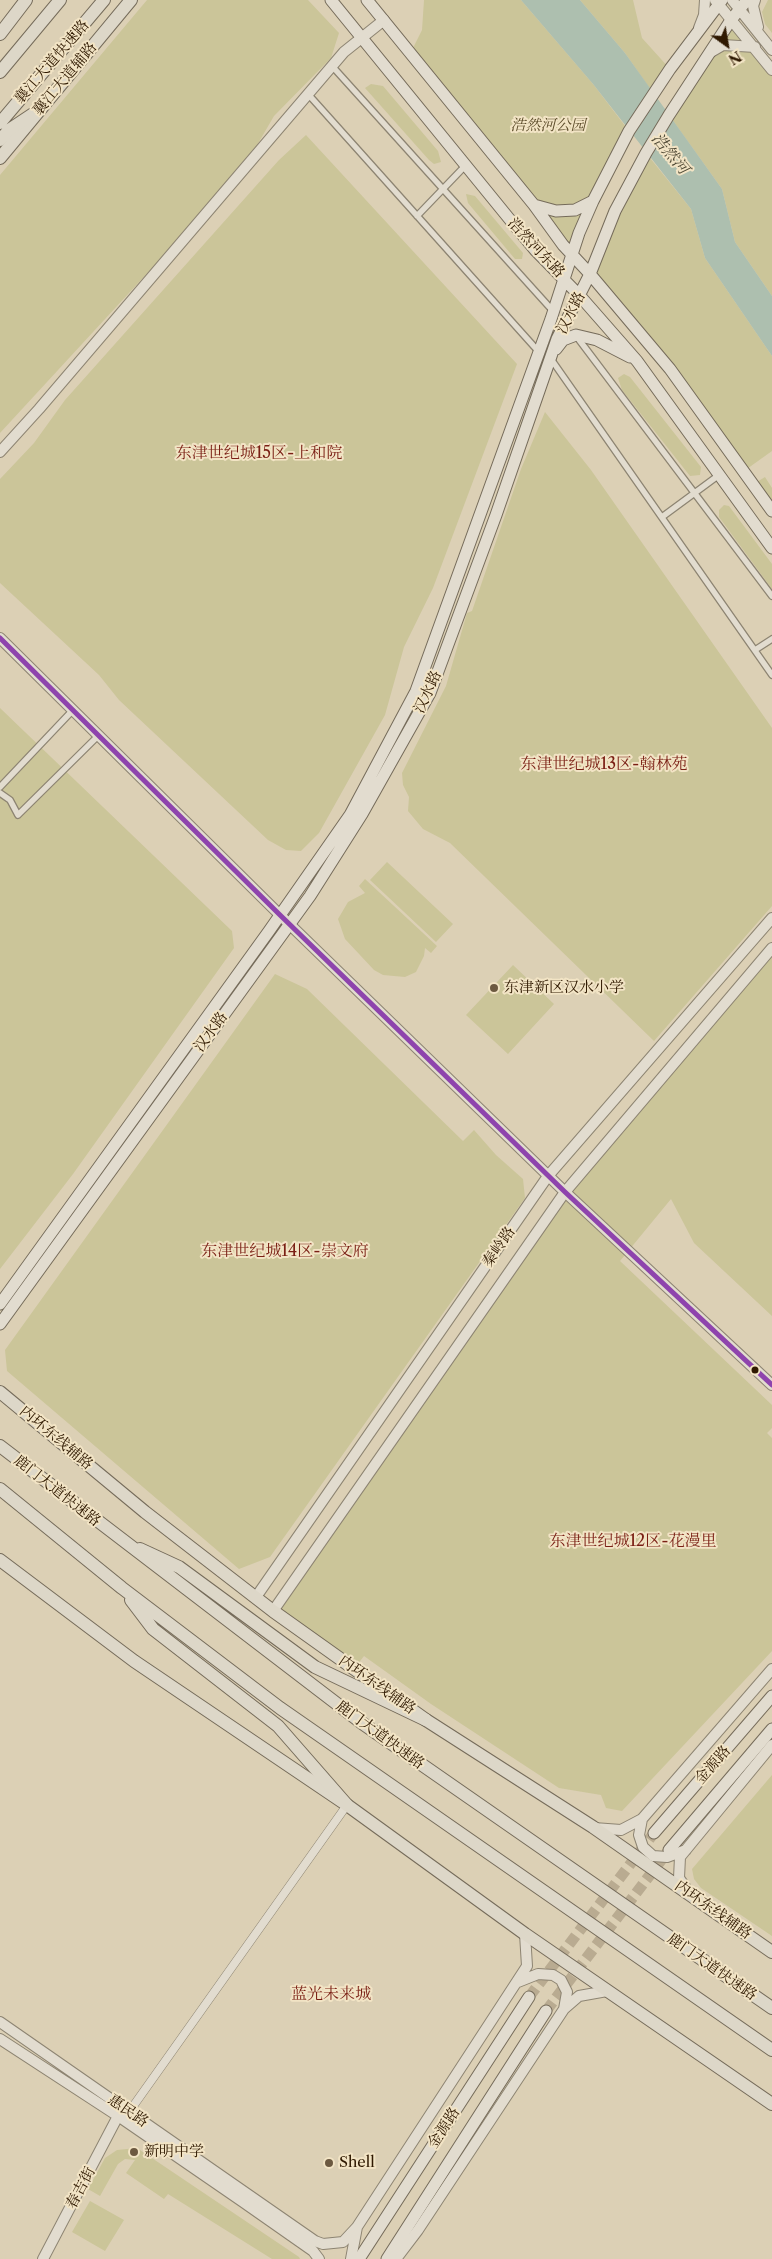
<!DOCTYPE html>
<meta charset="utf-8">
<style>
body{margin:0}
#map{position:relative;width:772px;height:2259px;overflow:hidden;background:#dcd0b5;font-family:"Libre Caslon Text",serif}
canvas{display:block}
.north{position:absolute;left:702px;top:20px;width:50px;height:50px;-webkit-text-stroke:4px #f2e4c5;paint-order:stroke;rotate:148deg;font-size:14px;font-weight:700;line-height:20px;text-align:center;color:#2f1901}
.north::after{content:'';display:block;margin:auto;width:18px;height:22px;background:#2f1901;clip-path:polygon(50% 0,100% 100%,50% 72%,0 100%)}
</style>
<div id="map">
<canvas width="772" height="2259"></canvas>
<div class="north">N</div>
</div>
<script>
const ctx = document.querySelector('canvas').getContext('2d');
ctx.lineJoin = 'round';
function fillPath(path, color) {
  ctx.fillStyle = color;
  ctx.fill(path, 'evenodd');
}
function shape(rows) {
  const path = new Path2D();
  for (const r of rows) {
    path.moveTo(r[0], r[1]);
    for (let i = 2; i < r.length; i += 2) path.lineTo(r[i], r[i + 1]);
  }
  return path;
}
function strokePath(path, color, width, dash) {
  ctx.strokeStyle = color;
  ctx.lineWidth = width;
  ctx.lineCap = dash ? 'butt' : 'round';
  ctx.setLineDash(dash || []);
  ctx.stroke(path);
}
function label(font, color, halo, rows, align = 'center') {
  ctx.font = font + ' "Libre Caslon Text","Noto Serif SC",serif';
  ctx.lineWidth = 4;
  ctx.setLineDash([]);
  ctx.textBaseline = 'middle';
  ctx.strokeStyle = halo;
  ctx.fillStyle = color;
  for (const [text, x, y, turn = 0] of rows) {
    ctx.save();
    ctx.translate(x, y);
    ctx.rotate((+turn || 0) * Math.PI / 180);
    ctx.textAlign = isNaN(turn) ? turn : align;
    if (halo) ctx.strokeText(text, 0, 0);
    ctx.fillText(text, 0, 0);
    ctx.restore();
  }
}
fillPath(shape([
 [147,0,308,0,339,33,331,58,274,116,256,147,164,255,0,433,0,175],
 [424,0,521,0,593,84,629,131,573,256,411,52,422,30],
 [580,0,633,0,642,38,670,69,653,93,625,53],
 [768,0,772,0,772,33,765,24,762,12],
 [731,20,772,70,772,296,735,242,722,189,669,115],
 [371,84,383,86,438,151,441,162,434,164,429,160,365,88],
 [306,135,517,364,433,588,404,647,385,715,319,833,301,851,286,850,268,840,119,700,99,675,0,583,0,479,34,443,65,400,279,160],
 [646,153,691,209,705,258,772,356,772,451,744,471,590,274],
 [466,194,475,196,523,253,522,259,515,259,468,203],
 [624,374,630,377,701,467,700,475,690,476,622,390,618,378],
 [545,412,591,470,772,728,772,906,654,1041,450,843,423,829,408,811,409,797,403,785,402,773,446,686,467,613,472,611,521,469],
 [765,477,772,488,772,511,752,485],
 [724,505,729,506,772,564,772,589,719,517,719,510],
 [0,708,232,931,234,948,73,1174,0,1269],
 [387,862,453,924,436,942,370,880],
 [365,879,437,946,431,953,425,948,424,956,416,972,405,977,383,975,374,970,345,939,338,919,348,902,365,893,359,886],
 [772,949,772,1316,694,1243,671,1199,620,1261,772,1405,772,1428,767,1433,772,1438,772,1651,622,1811,606,1808,601,1795,559,1788,431,1704,364,1656,354,1669,273,1611,565,1192],
 [513,965,554,1004,508,1054,466,1015],
 [275,974,307,989,463,1141,474,1130,496,1155,523,1179,525,1198,270,1557,239,1569,7,1371,5,1350],
 [772,1775,772,1936,701,1888,694,1879,692,1869],
 [137,2148,299,2257,300,2259,272,2259,168,2194,164,2199,126,2173,135,2160,125,2159,118,2164,100,2196,88,2189,105,2158,117,2150],
 [90,2201,124,2220,105,2251,72,2232]
]), '#cbc599');
fillPath(shape([
 [521,0,580,0,625,53,722,189,735,242,772,296,772,356,705,258,691,209,593,84]
]), '#adbfaf');
strokePath(shape([
 [529,1997,654,1833],
 [546,2011,669,1850]
]), '#b9ab91', 11, [11, 5.5]);
const pedestrian = shape([
 [332,66,553,311],
 [308,94,539,352],
 [417,216,465,166],
 [577,337,772,596],
 [551,359,772,675],
 [662,517,719,475],
 [755,650,772,639],
 [0,787,73,710],
 [0,793,10,800,18,815,99,735]
]);
const minor = shape([
 [129,2112,347,1805]
]);
const tertiary = shape([
 [715,0,772,70],
 [732,0,772,50],
 [755,0,753,6,758,27],
 [699,28,704,15,705,0],
 [711,52,723,45,755,47],
 [0,452,39,409,344,52,384,20],
 [0,638,280,915,565,1192,772,1385],
 [256,1597,548,1176,772,918],
 [273,1611,565,1192,772,948],
 [642,1819,639,1835,643,1847,653,1856,667,1857,686,1850],
 [594,1828,621,1830,642,1819,772,1669],
 [688,1891,679,1878,680,1857,772,1745],
 [518,1982,538,1974,553,1975,561,1980,567,1992,564,2009],
 [0,2022,315,2241,323,2244,343,2242,357,2227],
 [0,2039,118,2116,243,2202,313,2251,319,2259],
 [43,2259,118,2116],
 [351,2259,357,2227,527,1966,525,1934],
 [396,2259,418,2230,564,2009,579,1996,607,1991]
]);
const secondary = shape([
 [331,0,511,221,536,251,580,296,637,361,772,548],
 [367,0,534,205,563,245,590,274,670,369,772,511],
 [534,205,556,211,575,210,593,201],
 [556,349,563,340,576,335,597,340,630,357],
 [0,1304,269,931,350,815,416,691,551,319,579,233,593,201,629,131,670,69,722,0],
 [0,1324,310,896,362,814,430,693,496,515,557,339,590,274,615,211,646,153,669,115,731,20,747,0],
 [654,1833,772,1696],
 [669,1850,772,1729],
 [359,2259,529,1997],
 [387,2259,546,2011]
]);
const primary = shape([
 [0,34,26,0],
 [0,158,131,0],
 [0,1392,145,1512,273,1611,426,1720,593,1827,772,1952],
 [0,1560,134,1661,347,1805,525,1934,772,2104]
]);
const trunk = shape([
 [0,72,60,0],
 [0,123,104,0],
 [0,140,9,130,39,110],
 [0,1446,362,1723,772,2008],
 [0,1489,122,1588,280,1708,772,2050],
 [140,1549,179,1567,315,1667,426,1720],
 [131,1600,153,1629,278,1726,347,1805]
]);
strokePath(pedestrian, '#8d8472', 8);
strokePath(minor, '#8d8472', 9);
strokePath(tertiary, '#8d8472', 12);
strokePath(secondary, '#756b5a', 13);
strokePath(primary, '#756b5a', 14);
strokePath(trunk, '#756b5a', 14);
strokePath(pedestrian, '#e2dccf', 5.5);
strokePath(minor, '#e2dccf', 8);
strokePath(tertiary, '#e2dccf', 10);
strokePath(secondary, '#e2dccf', 11);
strokePath(primary, '#ddd7c8', 12);
strokePath(trunk, '#ddd7c8', 12);
strokePath(shape([
 [0,638,280,915,565,1192,772,1385]
]), '#8e44ad', 5);
for (const [x, y, r, color] of [
 [494,988,5,"#6c5940"],
 [755,1370,4.5,"#2f1901"],
 [134,2152,5,"#6c5940"],
 [329,2163,5,"#6c5940"]
]) {
  const dot = new Path2D();
  dot.arc(x, y, r, 0, 2 * Math.PI);
  ctx.fillStyle = color;
  ctx.fill(dot);
  strokePath(dot, '#f2e4c5', 2);
}
label('15px', '#2f1901', '#f2e4c5', [
 ["襄江大道快速路",52,62,-49],
 ["襄江大道辅路",65,79,-50],
 ["浩然河东路",536,248,47],
 ["汉水路",571,313,-63],
 ["汉水路",428,692,-65],
 ["汉水路",211,1032,-54],
 ["秦岭路",499,1247,-55],
 ["内环东线辅路",56,1438,40],
 ["鹿门大道快速路",57,1491,38],
 ["内环东线辅路",377,1685,35],
 ["鹿门大道快速路",380,1735,36],
 ["金源路",713,1765,-49],
 ["内环东线辅路",713,1910,35],
 ["鹿门大道快速路",712,1967,35],
 ["惠民路",128,2111,35],
 ["金源路",444,2128,-57],
 ["春吉街",81,2188,-62]
]);
label('italic 15px', '#5a4a28', '#f2e4c5', [
 ["浩然河公园",548,126]
]);
label('15px', '#2f1901', '#f2e4c5', [
 ["东津新区汉水小学",504,988],
 ["新明中学",144,2152],
 ["Shell",339,2163]
], 'left');
label('italic 16px', '#4f4935', '#f2e4c5', [
 ["浩然河",670,154,50]
]);
label('16px', '#7a1f14', '#f2e4c5', [
 ["东津世纪城15区-上和院",259,453],
 ["东津世纪城13区-翰林苑",604,764],
 ["东津世纪城14区-崇文府",285,1251],
 ["东津世纪城12区-花漫里",633,1541],
 ["蓝光未来城",331,1994]
]);
</script>
